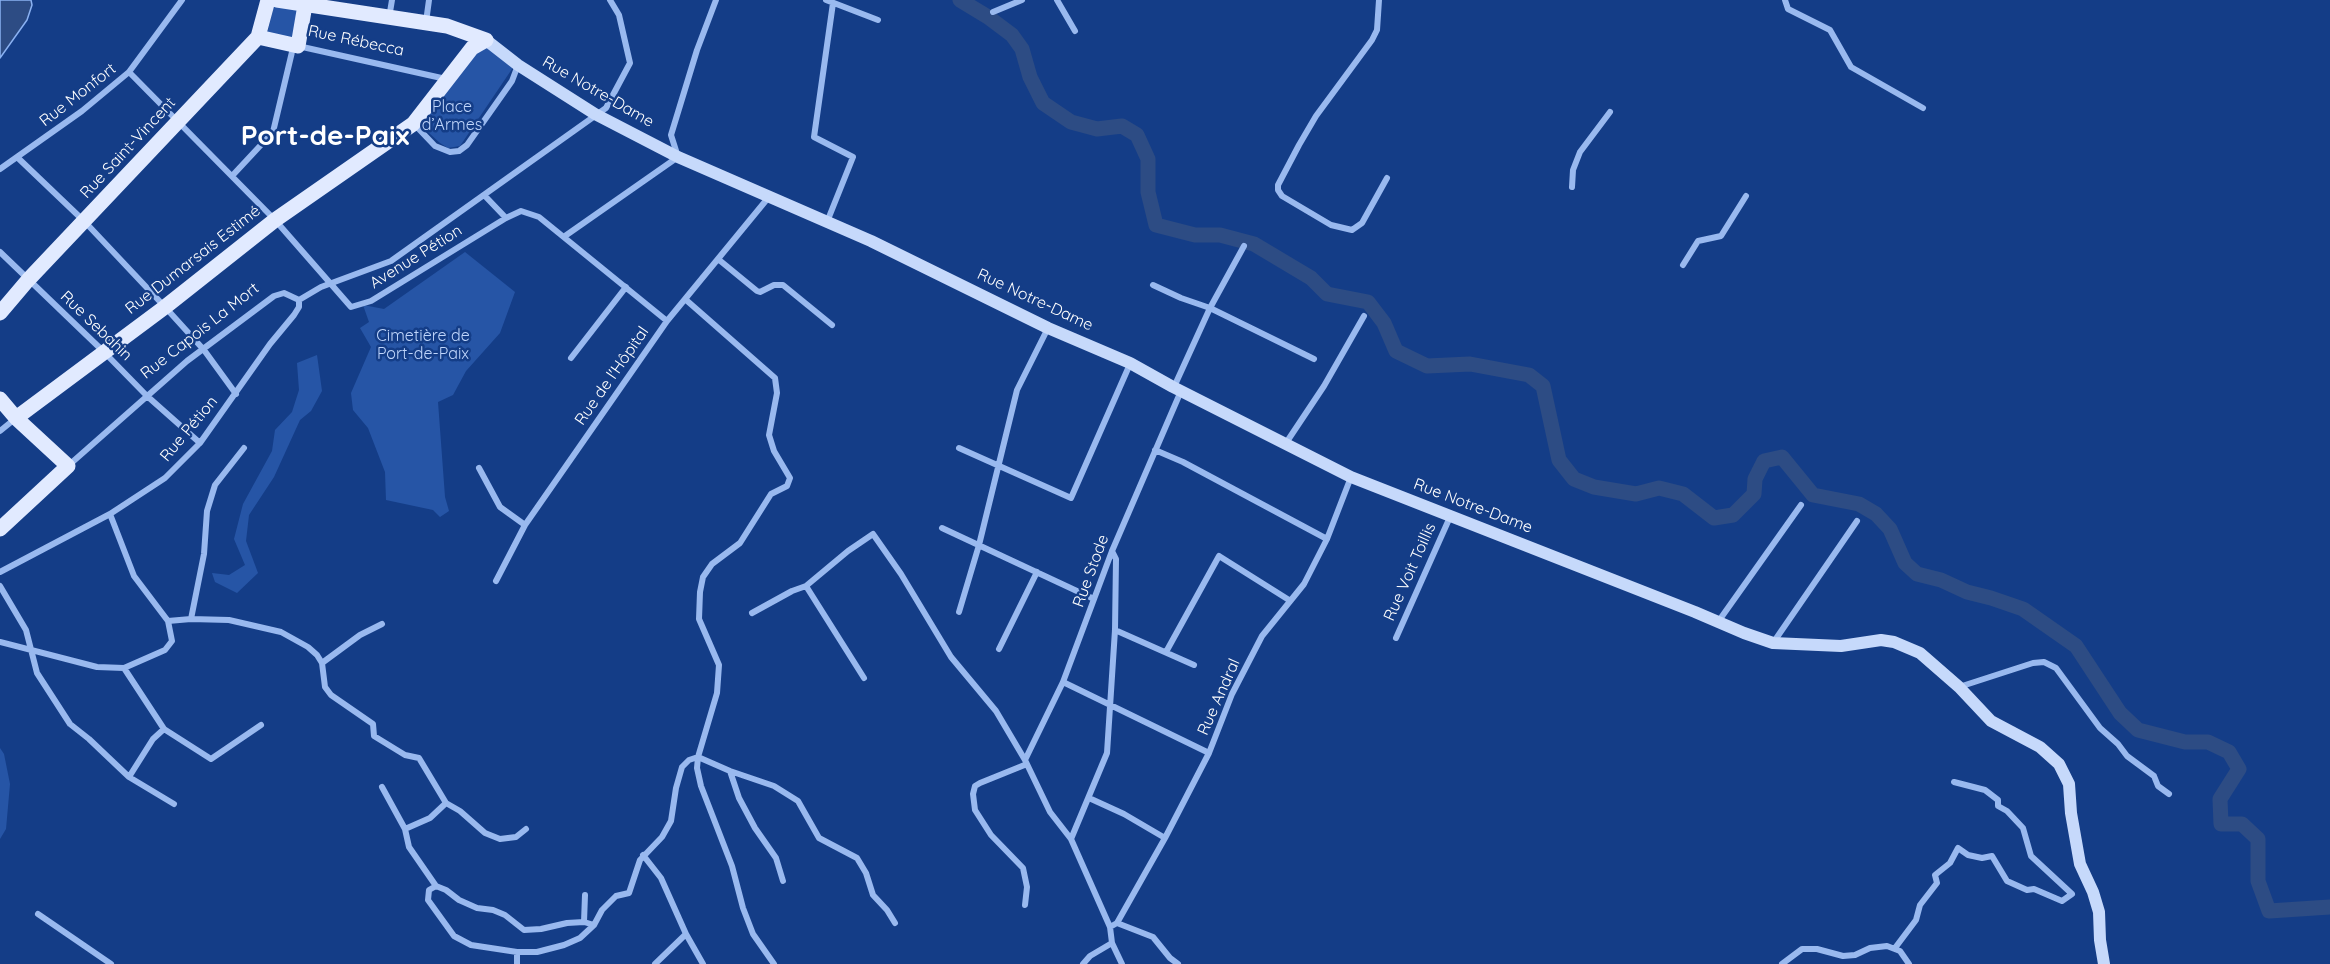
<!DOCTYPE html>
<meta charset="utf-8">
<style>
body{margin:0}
canvas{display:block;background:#143d87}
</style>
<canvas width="2330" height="964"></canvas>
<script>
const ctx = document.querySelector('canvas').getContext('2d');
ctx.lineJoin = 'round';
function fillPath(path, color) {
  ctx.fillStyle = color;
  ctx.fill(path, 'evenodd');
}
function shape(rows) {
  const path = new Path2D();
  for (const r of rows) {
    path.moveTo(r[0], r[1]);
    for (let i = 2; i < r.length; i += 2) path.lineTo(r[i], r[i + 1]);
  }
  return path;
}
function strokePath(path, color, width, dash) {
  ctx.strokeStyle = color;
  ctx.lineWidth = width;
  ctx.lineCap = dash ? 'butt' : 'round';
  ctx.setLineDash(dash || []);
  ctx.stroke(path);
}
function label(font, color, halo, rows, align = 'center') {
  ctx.font = font + ' Quicksand,sans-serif';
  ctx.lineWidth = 5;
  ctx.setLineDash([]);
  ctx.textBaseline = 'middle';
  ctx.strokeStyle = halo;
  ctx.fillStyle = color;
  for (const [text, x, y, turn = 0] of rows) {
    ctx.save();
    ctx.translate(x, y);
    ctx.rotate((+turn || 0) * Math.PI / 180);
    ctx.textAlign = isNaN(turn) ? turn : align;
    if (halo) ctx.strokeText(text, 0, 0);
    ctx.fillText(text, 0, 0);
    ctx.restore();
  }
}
fillPath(shape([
 [275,2,301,9,296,44,266,38],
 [486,43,514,66,460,146,448,148,440,143,418,123,473,50],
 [465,252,515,292,500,333,466,371,453,395,438,402,445,497,449,511,440,517,433,510,386,500,385,472,368,428,353,410,351,393,371,347,360,328,369,322,363,305,384,309],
 [317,355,322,391,311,411,300,420,274,477,249,515,246,541,258,573,237,593,215,582,212,573,229,575,245,565,234,539,243,504,272,451,275,430,292,412,299,390,297,363],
 [0,748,4,754,10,784,6,829,0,839]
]), '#2655a6');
const water = shape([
 [0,0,31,0,32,5,27,20,0,58,0,0]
]);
fillPath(water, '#2d4c84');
strokePath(water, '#8bb2f2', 1.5);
strokePath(shape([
 [960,0,988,17,1012,35,1022,49,1030,77,1043,103,1071,122,1097,129,1122,126,1137,135,1148,159,1148,192,1156,225,1195,235,1220,235,1254,244,1311,278,1327,294,1368,302,1384,323,1396,351,1427,366,1470,364,1529,375,1543,386,1559,460,1574,479,1594,487,1636,494,1659,488,1683,494,1714,518,1733,515,1754,494,1755,479,1764,461,1782,457,1813,495,1859,504,1876,514,1890,529,1905,563,1917,574,1941,580,1967,592,1991,598,2023,609,2076,646,2120,713,2138,730,2185,742,2208,742,2229,752,2239,769,2220,799,2221,824,2242,824,2258,839,2258,881,2269,911,2330,907]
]), '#2d4c84', 15);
strokePath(shape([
 [826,0,878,20],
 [1057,0,1075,31],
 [1379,0,1377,30,1372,40,1316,116,1299,145,1278,185,1278,190,1282,196,1331,225,1352,230,1362,223,1387,178],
 [1785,0,1788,9,1830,30,1851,67,1923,108],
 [993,12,1022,0],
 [389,18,392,0],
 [426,22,429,0],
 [129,72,275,220,351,307,371,301,506,218,521,211,539,217,667,321],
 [414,124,435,146,450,152,459,151,467,145,512,81,518,65],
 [18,158,85,222,165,307,204,350,236,394],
 [0,169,82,111,129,72,182,0],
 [232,176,273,132,292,52,298,46,446,79],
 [1572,187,1573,170,1580,152,1610,112],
 [485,196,506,218],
 [827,222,853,157,814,137,833,3],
 [565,236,678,157,671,135,697,50,716,0],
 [1244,246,1210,308,1314,359],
 [0,252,103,351,147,396,200,443],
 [718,259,757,291,760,292,774,285,783,285,832,325],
 [1683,265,1698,241,1721,236,1746,196],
 [1153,285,1181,298,1210,308,1174,387],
 [685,299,775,378,777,393,769,435,774,451,790,478,787,486,771,494,740,543,712,564,703,577,700,592,699,619,719,665,717,693,698,757,697,768,701,786,732,866,743,908,753,934,774,964],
 [299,300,321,287,391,261,606,108,630,63,619,15,610,0],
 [571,358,626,287],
 [0,431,16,418],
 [1286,443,1324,386,1364,316],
 [959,448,1071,498,1130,364],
 [1155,450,1183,462,1327,539],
 [69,465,187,361,274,296,284,293,299,300],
 [479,468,500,507,525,525],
 [110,514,134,576,168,621],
 [942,528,1094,599],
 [0,572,110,514,165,478,200,443,270,344,294,315,299,307,299,300],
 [496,581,525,525,667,321,768,198],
 [0,586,26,630,37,673,70,724,89,739,129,777,174,804],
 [806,586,864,678],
 [959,612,979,545,1017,390,1048,328],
 [752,613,792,591,806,586,848,551,873,534,901,574,951,657,996,711,1025,760,1050,812,1071,839,1110,927,1112,943,1122,964],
 [191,619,229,620,281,632,308,647,317,655,322,663,325,687,331,695,373,724,374,736,405,755,419,758,446,803,460,811,485,833,500,839,516,837,526,829],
 [1718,622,1801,505],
 [1115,630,1194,665],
 [1396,638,1450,517],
 [0,642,97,667,124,668,165,650,172,641,168,621,191,619,204,554,207,511,215,485,244,448],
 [1773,643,1857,521],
 [999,649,1037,572],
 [1166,652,1219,556,1289,600],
 [322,663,360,635,382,624],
 [124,668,164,729,211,759,261,725],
 [1063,682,1209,753],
 [1959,687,2033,663,2044,662,2056,668,2100,728,2118,744,2127,756,2154,776,2158,786,2169,794],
 [1025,760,1063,682,1112,551,1181,391],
 [730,771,739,798,755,828,776,858,783,881],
 [129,777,153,739,164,729],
 [382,787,405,829],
 [1089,798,1124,814,1165,838],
 [1071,839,1107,753,1115,630,1116,559,1112,551],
 [643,855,661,878,686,934,703,964],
 [436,886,409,847,405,829,430,818,446,803],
 [1025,905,1027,887,1023,868,991,835,975,810,973,794,975,786,980,783,1027,764],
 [38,914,111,964],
 [584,922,585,895],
 [1117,923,1153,937,1170,958,1178,964],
 [594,925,584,922,567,923,541,929,524,930,505,915,493,910,477,908,459,900,446,890,436,886,429,890,428,900,454,936,471,945,517,952,537,952,564,945,580,938,594,925,602,910,616,896,629,893,640,860,662,837,671,821,676,788,682,767,689,760,698,757,730,771,774,786,798,801,819,838,857,858,866,873,873,895,887,910,895,923],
 [1110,927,1117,923,1165,838,1209,753,1232,694,1262,636,1304,584,1327,539,1351,477],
 [1895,948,1916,920,1920,905,1937,883,1935,875,1950,863,1958,848,1968,855,1982,858,1992,856,2007,881,2027,890,2034,889,2062,901,2072,894,2031,856,2023,828,2007,811,1998,806,1998,800,1985,790,1954,782],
 [517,964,517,952],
 [655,964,686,934],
 [1083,964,1090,956,1112,943],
 [1782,964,1802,949,1817,949,1843,956,1855,955,1870,948,1887,946,1900,951,1909,964]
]), '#99b9ef', 6);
strokePath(shape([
 [486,40,518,65,595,114,678,157,871,241,1048,328,1130,363,1173,387,1351,477,1695,612,1744,633,1773,643,1841,646,1881,640,1894,642,1920,653,1959,687,1991,721,2040,747,2059,764,2069,784,2071,813,2080,864,2093,892,2099,912,2100,940,2104,964]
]), '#c6d9fb', 12);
strokePath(shape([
 [277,0,447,26,486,40],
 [258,37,298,46,305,5],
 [0,313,28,280,258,37,268,0],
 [0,399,16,418,68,466,0,529],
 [16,418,165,307,275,220,413,124,472,48,486,40]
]), '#e1eaff', 15);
label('16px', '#fff', '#143d87', [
 ["Rue Rébecca",356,41,12],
 ["Rue Notre-Dame",598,92,30],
 ["Rue Monfort",78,95,-38],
 ["Rue Saint-Vincent",128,148,-47],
 ["Avenue Pétion",416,257,-32],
 ["Rue Dumarsais Estimé",193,260,-38],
 ["Rue Notre-Dame",1035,300,25],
 ["Rue Sebahin",96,326,44],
 ["Rue Capois La Mort",200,331,-38],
 ["Rue de l'Hôpital",612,376,-55],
 ["Rue Pétion",189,429,-50],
 ["Rue Notre-Dame",1473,506,21],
 ["Rue Stode",1091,571,-70],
 ["Rue Voit Toillis",1410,572,-66],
 ["Rue Andral",1219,697,-66]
]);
label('16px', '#bfd5fb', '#143d87', [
 ["Place",452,107],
 ["d’Armes",452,125],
 ["Cimetière de",423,336],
 ["Port-de-Paix",423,354]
]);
label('bold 28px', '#fff', '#143d87', [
 ["Port-de-Paix",325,137]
]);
</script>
